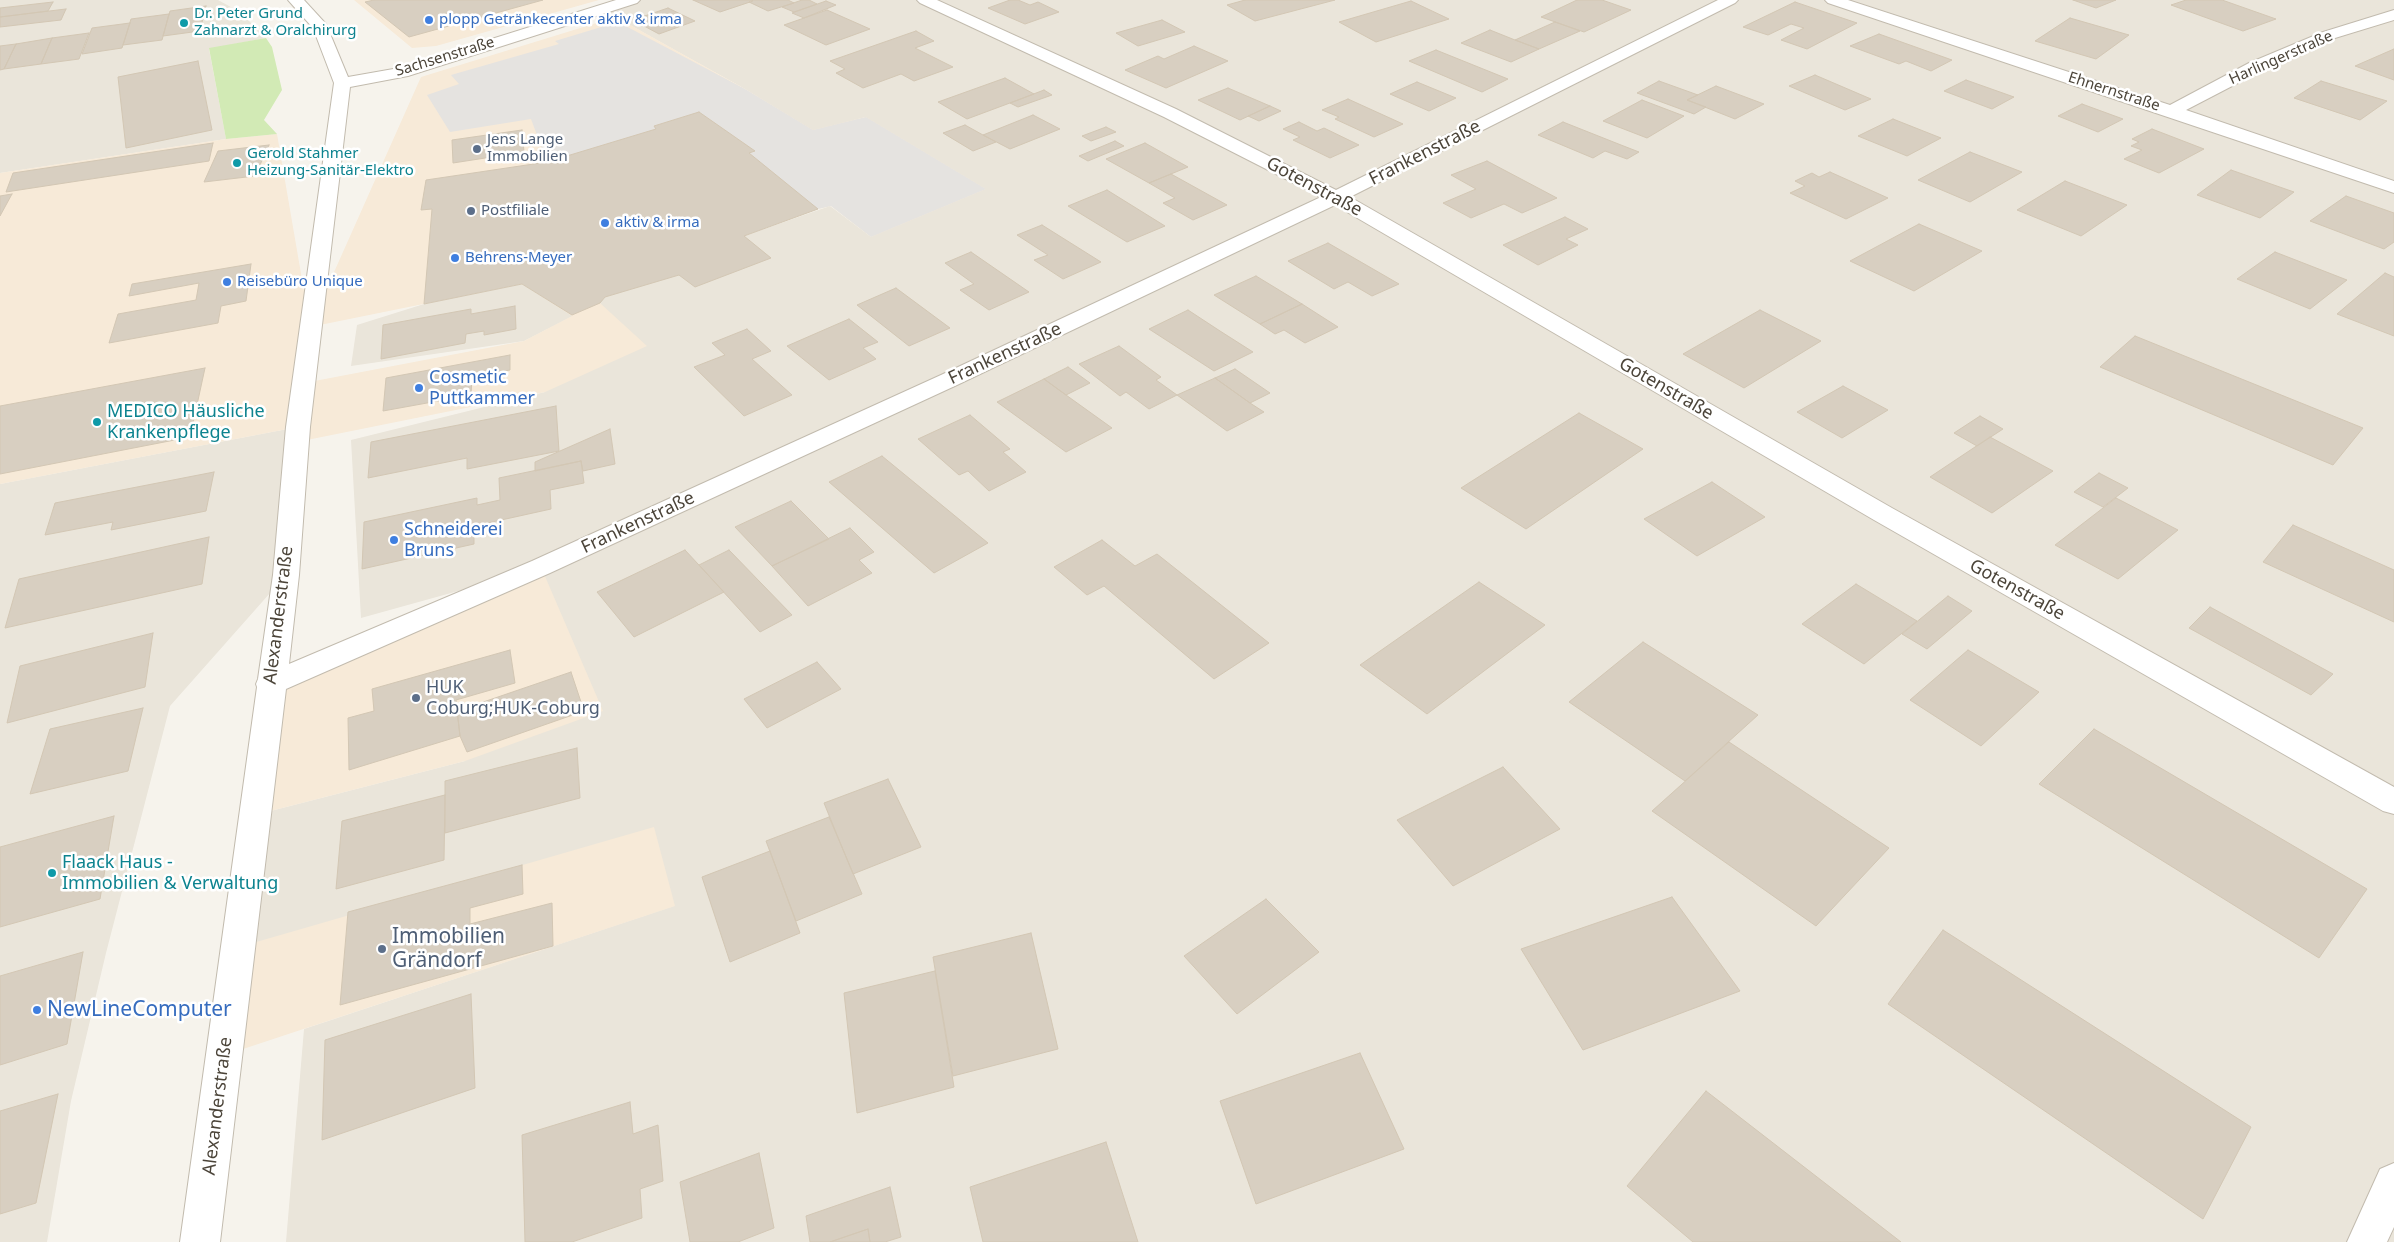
<!DOCTYPE html>
<meta charset="utf-8">
<style>
body{margin:0}
canvas{display:block;background:#f6f3ec}
</style>
<canvas width="2394" height="1242"></canvas>
<script>
const ctx = document.querySelector('canvas').getContext('2d');
ctx.lineJoin = 'round';
function fillPath(path, color) {
  ctx.fillStyle = color;
  ctx.fill(path, 'evenodd');
}
function shape(rows) {
  const path = new Path2D();
  for (const r of rows) {
    path.moveTo(r[0], r[1]);
    for (let i = 2; i < r.length; i += 2) path.lineTo(r[i], r[i + 1]);
  }
  return path;
}
function strokePath(path, color, width, dash) {
  ctx.strokeStyle = color;
  ctx.lineWidth = width;
  ctx.lineCap = dash ? 'butt' : 'round';
  ctx.setLineDash(dash || []);
  ctx.stroke(path);
}
function label(font, color, halo, rows, align = 'center') {
  ctx.font = font + ' "Noto Sans",sans-serif';
  ctx.lineWidth = 5;
  ctx.setLineDash([]);
  ctx.textBaseline = 'middle';
  ctx.strokeStyle = halo;
  ctx.fillStyle = color;
  for (const [text, x, y, turn = 0] of rows) {
    ctx.save();
    ctx.translate(x, y);
    ctx.rotate((+turn || 0) * Math.PI / 180);
    ctx.textAlign = isNaN(turn) ? turn : align;
    if (halo) ctx.strokeText(text, 0, 0);
    ctx.fillText(text, 0, 0);
    ctx.restore();
  }
}
fillPath(shape([
 [0,0,218,0,240,12,266,38,209,49,226,139,0,173],
 [633,0,2394,0,2394,1242,286,1242,304,1029,674,906,239,947,255,815,465,761,541,568,361,618,351,440,545,392,573,316,524,341,351,366,357,325,424,304,522,284,572,315,605,297,744,236,830,206,871,237,866,117,813,131,745,89,603,10],
 [298,427,286,575,170,706,106,953,71,1101,47,1242,0,1242,0,484]
]), '#eae5da');
fillPath(shape([
 [354,0,599,0,436,46,412,48],
 [616,17,745,89,813,130,866,117,986,189,871,237,831,206,818,209,744,236,679,275,605,297,600,303,647,346,545,392,297,442,298,427,0,484,0,173,226,139,277,134,310,326,421,77],
 [522,284,572,316,524,341,304,383,310,327],
 [541,567,603,711,465,761,255,815,270,684],
 [654,827,675,906,225,1055,239,947]
]), '#f7ead8');
fillPath(shape([
 [266,38,272,47,282,90,264,120,277,134,226,139,209,48]
]), '#d2eab5');
fillPath(shape([
 [618,22,745,89,813,130,866,117,986,189,871,237,831,206,818,209,749,153,755,151,699,112,654,126,656,129,547,162,531,119,450,132,427,95,459,84,451,75,559,44,555,41]
]), '#e5e3e0');
const building = shape([
 [374,0,543,0,409,37,365,2,374,0],
 [693,0,752,0,753,1,720,12,693,0],
 [752,0,788,0,794,3,768,11,749,2,752,0],
 [802,0,809,0,817,4,794,12,782,7,802,0],
 [1010,0,1018,0,1030,5,1038,2,1059,12,1025,24,988,8,1010,0],
 [1245,0,1335,0,1255,21,1227,5,1245,0],
 [1577,0,1602,0,1631,10,1584,32,1541,17,1577,0],
 [2073,0,2116,0,2096,8,2073,0],
 [2186,0,2222,0,2276,19,2243,31,2171,5,2186,0],
 [826,1,836,5,804,18,792,13,826,1],
 [1411,1,1449,19,1376,42,1339,22,1411,1],
 [53,2,48,11,0,17,0,8,53,2],
 [1795,2,1857,23,1807,49,1781,40,1804,28,1791,24,1768,35,1743,27,1795,2],
 [206,6,200,31,163,36,170,11,206,6],
 [668,8,695,21,659,34,633,20,668,8],
 [66,9,61,20,0,27,0,17,66,9],
 [827,10,870,29,826,45,784,25,827,10],
 [169,14,162,40,123,45,131,19,169,14],
 [2070,18,2129,35,2096,59,2035,41,2070,18],
 [1162,20,1185,32,1138,46,1116,33,1162,20],
 [1555,22,1580,31,1539,49,1515,40,1555,22],
 [130,23,122,48,82,54,92,28,130,23],
 [1490,30,1515,40,1539,49,1511,62,1461,43,1490,30],
 [916,31,934,41,915,48,953,67,914,81,901,74,863,88,836,73,845,69,830,61,916,31],
 [89,33,79,59,41,64,52,38,89,33],
 [1879,34,1952,60,1931,71,1906,61,1899,64,1850,46,1879,34],
 [52,38,41,64,4,69,16,44,52,38],
 [16,44,4,69,0,70,0,46,16,44],
 [1194,46,1228,61,1166,88,1125,70,1158,56,1164,59,1194,46],
 [2394,49,2394,80,2355,66,2394,49],
 [1436,50,1508,79,1482,92,1409,61,1436,50],
 [198,61,212,130,126,148,118,77,198,61],
 [1815,75,1871,99,1845,110,1789,86,1815,75],
 [1005,78,1034,94,967,119,938,102,1005,78],
 [1966,80,2014,97,1992,109,1944,91,1966,80],
 [1659,81,1698,95,1687,100,1706,107,1694,114,1637,93,1659,81],
 [2321,81,2387,101,2360,120,2294,98,2321,81],
 [1417,82,1456,98,1429,111,1390,94,1417,82],
 [1716,86,1764,104,1735,119,1687,100,1716,86],
 [1228,88,1270,106,1240,120,1198,100,1228,88],
 [1044,90,1052,95,1018,107,1010,103,1044,90],
 [1348,99,1403,124,1374,137,1335,119,1339,117,1322,110,1348,99],
 [1642,100,1684,116,1647,138,1603,121,1642,100],
 [2082,104,2123,119,2098,132,2058,116,2082,104],
 [1270,106,1281,111,1259,121,1248,116,1270,106],
 [699,112,755,151,749,153,818,209,744,236,771,258,695,287,679,275,605,297,600,303,572,315,522,284,424,304,432,209,421,210,426,180,547,162,656,129,654,126,699,112],
 [1033,115,1060,129,1010,149,983,135,1033,115],
 [1893,119,1941,138,1907,156,1858,136,1893,119],
 [1299,122,1317,131,1324,128,1359,145,1330,158,1293,140,1300,137,1283,129,1299,122],
 [1563,122,1621,145,1639,152,1627,159,1605,151,1593,158,1538,135,1563,122],
 [965,125,983,135,996,142,973,151,943,133,965,125],
 [1106,127,1116,132,1091,141,1082,136,1106,127],
 [2152,129,2204,149,2159,173,2124,159,2142,150,2131,146,2139,142,2132,139,2152,129],
 [522,130,524,152,453,163,452,140,522,130],
 [1115,141,1124,146,1088,161,1079,156,1115,141],
 [213,143,209,161,6,192,13,173,213,143],
 [1145,143,1188,167,1149,183,1106,159,1145,143],
 [269,145,255,176,204,182,218,151,269,145],
 [1970,152,2022,172,1970,202,1918,180,1970,152],
 [1487,161,1557,198,1522,213,1504,204,1471,218,1443,203,1476,189,1451,175,1487,161],
 [2231,170,2294,192,2260,218,2197,195,2231,170],
 [1830,172,1888,198,1846,219,1790,193,1805,186,1795,181,1812,173,1819,177,1830,172],
 [1171,174,1227,205,1193,220,1163,203,1175,198,1149,183,1171,174],
 [2065,181,2127,205,2081,236,2017,210,2065,181],
 [1107,190,1165,226,1127,242,1068,206,1107,190],
 [12,194,0,216,0,196,12,194],
 [2346,196,2394,213,2394,242,2384,249,2310,221,2346,196],
 [1565,217,1588,229,1566,239,1578,245,1538,265,1503,245,1565,217],
 [1919,224,1982,251,1914,291,1850,261,1919,224],
 [1042,225,1101,262,1063,279,1034,260,1048,255,1017,235,1042,225],
 [1328,243,1399,284,1372,296,1348,282,1334,289,1288,261,1328,243],
 [971,252,1029,292,989,310,960,290,974,284,945,263,971,252],
 [2275,252,2347,280,2310,309,2237,279,2275,252],
 [251,264,246,301,221,306,218,323,109,343,118,314,196,300,199,283,129,296,132,284,251,264],
 [2385,273,2394,277,2394,336,2337,314,2385,273],
 [1256,276,1302,304,1260,324,1214,295,1256,276],
 [896,288,950,328,909,346,857,305,896,288],
 [1302,304,1338,327,1305,343,1284,330,1275,334,1260,324,1302,304],
 [515,306,516,329,484,335,484,331,466,334,465,343,381,359,383,325,471,309,471,314,515,306],
 [1188,310,1220,331,1253,352,1214,371,1149,329,1188,310],
 [1760,310,1821,341,1744,388,1683,354,1760,310],
 [849,319,878,342,863,348,876,359,829,380,787,346,849,319],
 [747,329,771,351,752,359,792,395,744,416,694,367,725,355,712,343,747,329],
 [2135,336,2363,428,2333,465,2100,367,2135,336],
 [1119,346,1161,377,1156,380,1177,395,1149,409,1126,392,1120,396,1079,364,1119,346],
 [510,355,510,370,472,377,471,395,383,411,386,378,510,355],
 [1068,367,1090,383,1066,395,1044,379,1068,367],
 [205,368,190,437,0,474,0,406,205,368],
 [1235,369,1270,393,1250,403,1215,378,1235,369],
 [1215,378,1250,403,1264,412,1227,431,1177,395,1215,378],
 [1044,379,1066,395,1112,428,1066,452,997,402,1044,379],
 [1843,386,1888,410,1842,438,1797,412,1843,386],
 [556,406,559,451,467,469,467,458,368,478,371,442,556,406],
 [1579,413,1643,449,1526,529,1461,488,1579,413],
 [970,415,1010,449,1003,452,1026,472,989,491,968,471,959,475,918,439,970,415],
 [1980,416,2003,429,1977,446,1954,433,1980,416],
 [610,429,615,464,583,471,581,461,535,471,535,462,610,429],
 [1990,437,2053,471,1992,513,1930,477,1990,437],
 [882,456,988,543,934,573,829,482,882,456],
 [581,461,584,483,550,490,551,509,474,526,474,544,362,569,364,522,477,498,477,505,500,500,499,478,581,461],
 [214,472,206,511,111,530,113,522,45,535,55,503,214,472],
 [2099,473,2128,488,2103,507,2074,492,2099,473],
 [1712,482,1765,517,1697,556,1644,519,1712,482],
 [2116,498,2178,530,2118,579,2055,545,2116,498],
 [791,501,829,539,772,566,735,527,791,501],
 [2293,525,2394,570,2394,622,2263,562,2293,525],
 [850,528,874,552,859,560,872,573,808,606,772,566,850,528],
 [209,537,202,584,5,628,19,579,209,537],
 [1102,540,1135,566,1157,554,1269,643,1214,679,1104,586,1087,595,1054,567,1102,540],
 [685,550,724,592,634,637,597,592,685,550],
 [729,550,792,615,760,632,699,565,729,550],
 [1479,582,1545,625,1427,714,1360,665,1479,582],
 [1856,584,1917,621,1864,664,1802,624,1856,584],
 [1948,596,1972,611,1927,649,1902,634,1948,596],
 [2210,607,2333,674,2311,695,2189,628,2210,607],
 [153,633,145,687,7,723,20,666,153,633],
 [1643,642,1758,715,1685,781,1569,702,1643,642],
 [510,650,515,683,456,700,460,736,349,770,348,718,374,711,372,689,510,650],
 [1968,650,2039,692,1981,746,1910,700,1968,650],
 [817,662,841,689,767,728,744,699,817,662],
 [571,672,584,711,467,752,460,736,457,711,571,672],
 [143,708,128,771,30,794,50,729,143,708],
 [2094,729,2367,889,2319,958,2039,784,2094,729],
 [1729,742,1889,848,1816,926,1652,811,1729,742],
 [577,748,580,798,445,833,445,781,577,748],
 [1503,767,1560,829,1453,886,1397,820,1503,767],
 [888,779,921,847,853,874,824,803,888,779],
 [445,795,444,860,336,889,342,821,445,795],
 [114,816,100,899,0,927,0,847,114,816],
 [829,817,862,894,796,921,766,841,829,817],
 [770,851,800,933,730,962,702,877,770,851],
 [522,865,523,894,470,908,470,924,552,903,553,946,340,1005,348,912,522,865],
 [1672,897,1740,991,1583,1050,1521,949,1672,897],
 [1266,899,1319,952,1237,1014,1184,956,1266,899],
 [1943,930,2251,1127,2203,1219,1888,1004,1943,930],
 [1031,933,1058,1049,953,1076,933,957,1031,933],
 [83,952,67,1044,0,1065,0,976,83,952],
 [935,971,954,1087,857,1113,844,993,935,971],
 [471,994,475,1088,322,1140,325,1040,471,994],
 [1360,1053,1404,1149,1256,1204,1220,1101,1360,1053],
 [1706,1091,1901,1242,1693,1242,1627,1186,1706,1091],
 [58,1094,36,1203,0,1214,0,1111,58,1094],
 [630,1102,633,1134,658,1125,663,1181,640,1189,642,1218,572,1242,525,1242,522,1135,630,1102],
 [1106,1142,1138,1242,983,1242,970,1187,1106,1142],
 [759,1153,774,1228,738,1242,690,1242,680,1182,759,1153],
 [890,1187,901,1237,885,1242,870,1242,868,1229,830,1242,810,1242,806,1216,890,1187],
 [868,1229,870,1242,830,1242,868,1229]
]);
fillPath(building, '#d8cfc1');
strokePath(building, '#d3c7b4', 1);
const minor = shape([
 [288,0,304,0,326,24,348,77,399,68,616,0,640,0,637,3,408,76,350,87,310,427,299,575,289,664,532,561,941,375,1321,197,1164,117,920,3,917,0,937,0,1176,109,1336,190,1718,0,1738,0,1735,3,1350,197,1892,508,2394,787,2394,814,2383,811,1874,520,1335,205,957,385,550,573,286,689,220,1242,180,1242,257,687,256,684,258,679,273,575,286,427,334,83,313,28,288,0],
 [1825,0,1848,0,2170,105,2249,63,2323,32,2394,10,2394,20,2335,38,2261,71,2186,110,2394,181,2394,193,1828,3,1825,0],
 [2394,1163,2394,1227,2387,1242,2347,1242,2380,1169,2394,1163]
]);
strokePath(minor, '#c2bbae', 2);
fillPath(minor, '#fff');
for (const [x, y, r, color] of [
 [429,20,5,"#3f7fe0"],
 [184,23,5,"#0f9aa8"],
 [477,149,5,"#5c6f8a"],
 [237,163,5,"#0f9aa8"],
 [471,211,5,"#5c6f8a"],
 [605,223,5,"#3f7fe0"],
 [455,258,5,"#3f7fe0"],
 [227,282,5,"#3f7fe0"],
 [419,388,5,"#3f7fe0"],
 [97,422,5,"#0f9aa8"],
 [394,540,5,"#3f7fe0"],
 [416,698,5,"#5c6f8a"],
 [52,873,5,"#0f9aa8"],
 [382,949,5,"#5c6f8a"],
 [37,1010,5,"#3f7fe0"]
]) {
  const dot = new Path2D();
  dot.arc(x, y, r, 0, 2 * Math.PI);
  ctx.fillStyle = color;
  ctx.fill(dot);
  strokePath(dot, '#fff', 2);
}
label('15px', '#0d838f', '#fff', [
 ["Dr. Peter Grund",194,14],
 ["Zahnarzt & Oralchirurg",194,31],
 ["Gerold Stahmer",247,154],
 ["Heizung-Sanitär-Elektro",247,171]
], 'left');
label('15px', '#366cbe', '#fff', [
 ["plopp Getränkecenter aktiv & irma",439,20],
 ["aktiv & irma",615,223],
 ["Behrens-Meyer",465,258],
 ["Reisebüro Unique",237,282]
], 'left');
label('15px', '#4b4439', '#fff', [
 ["Sachsenstraße",445,57,-17],
 ["Harlingerstraße",2281,58,-24],
 ["Ehnernstraße",2114,92,18]
]);
label('15px', '#4e5e75', '#fff', [
 ["Jens Lange",487,140],
 ["Immobilien",487,157],
 ["Postfiliale",481,211]
], 'left');
label('18px', '#4b4439', '#fff', [
 ["Frankenstraße",1425,153,-27],
 ["Gotenstraße",1314,187,28],
 ["Frankenstraße",1005,354,-25],
 ["Gotenstraße",1666,389,30],
 ["Frankenstraße",638,523,-25],
 ["Gotenstraße",2017,590,29],
 ["Alexanderstraße",279,615,-83],
 ["Alexanderstraße",218,1106,-83]
]);
label('18px', '#366cbe', '#fff', [
 ["Cosmetic",429,378],
 ["Puttkammer",429,399],
 ["Schneiderei",404,530],
 ["Bruns",404,551]
], 'left');
label('18px', '#0d838f', '#fff', [
 ["MEDICO Häusliche",107,412],
 ["Krankenpflege",107,433],
 ["Flaack Haus -",62,863],
 ["Immobilien & Verwaltung",62,884]
], 'left');
label('18px', '#4e5e75', '#fff', [
 ["HUK",426,688],
 ["Coburg;HUK-Coburg",426,709]
], 'left');
label('21px', '#4e5e75', '#fff', [
 ["Immobilien",392,937],
 ["Grändorf",392,961]
], 'left');
label('21px', '#366cbe', '#fff', [
 ["NewLineComputer",47,1010]
], 'left');
</script>
